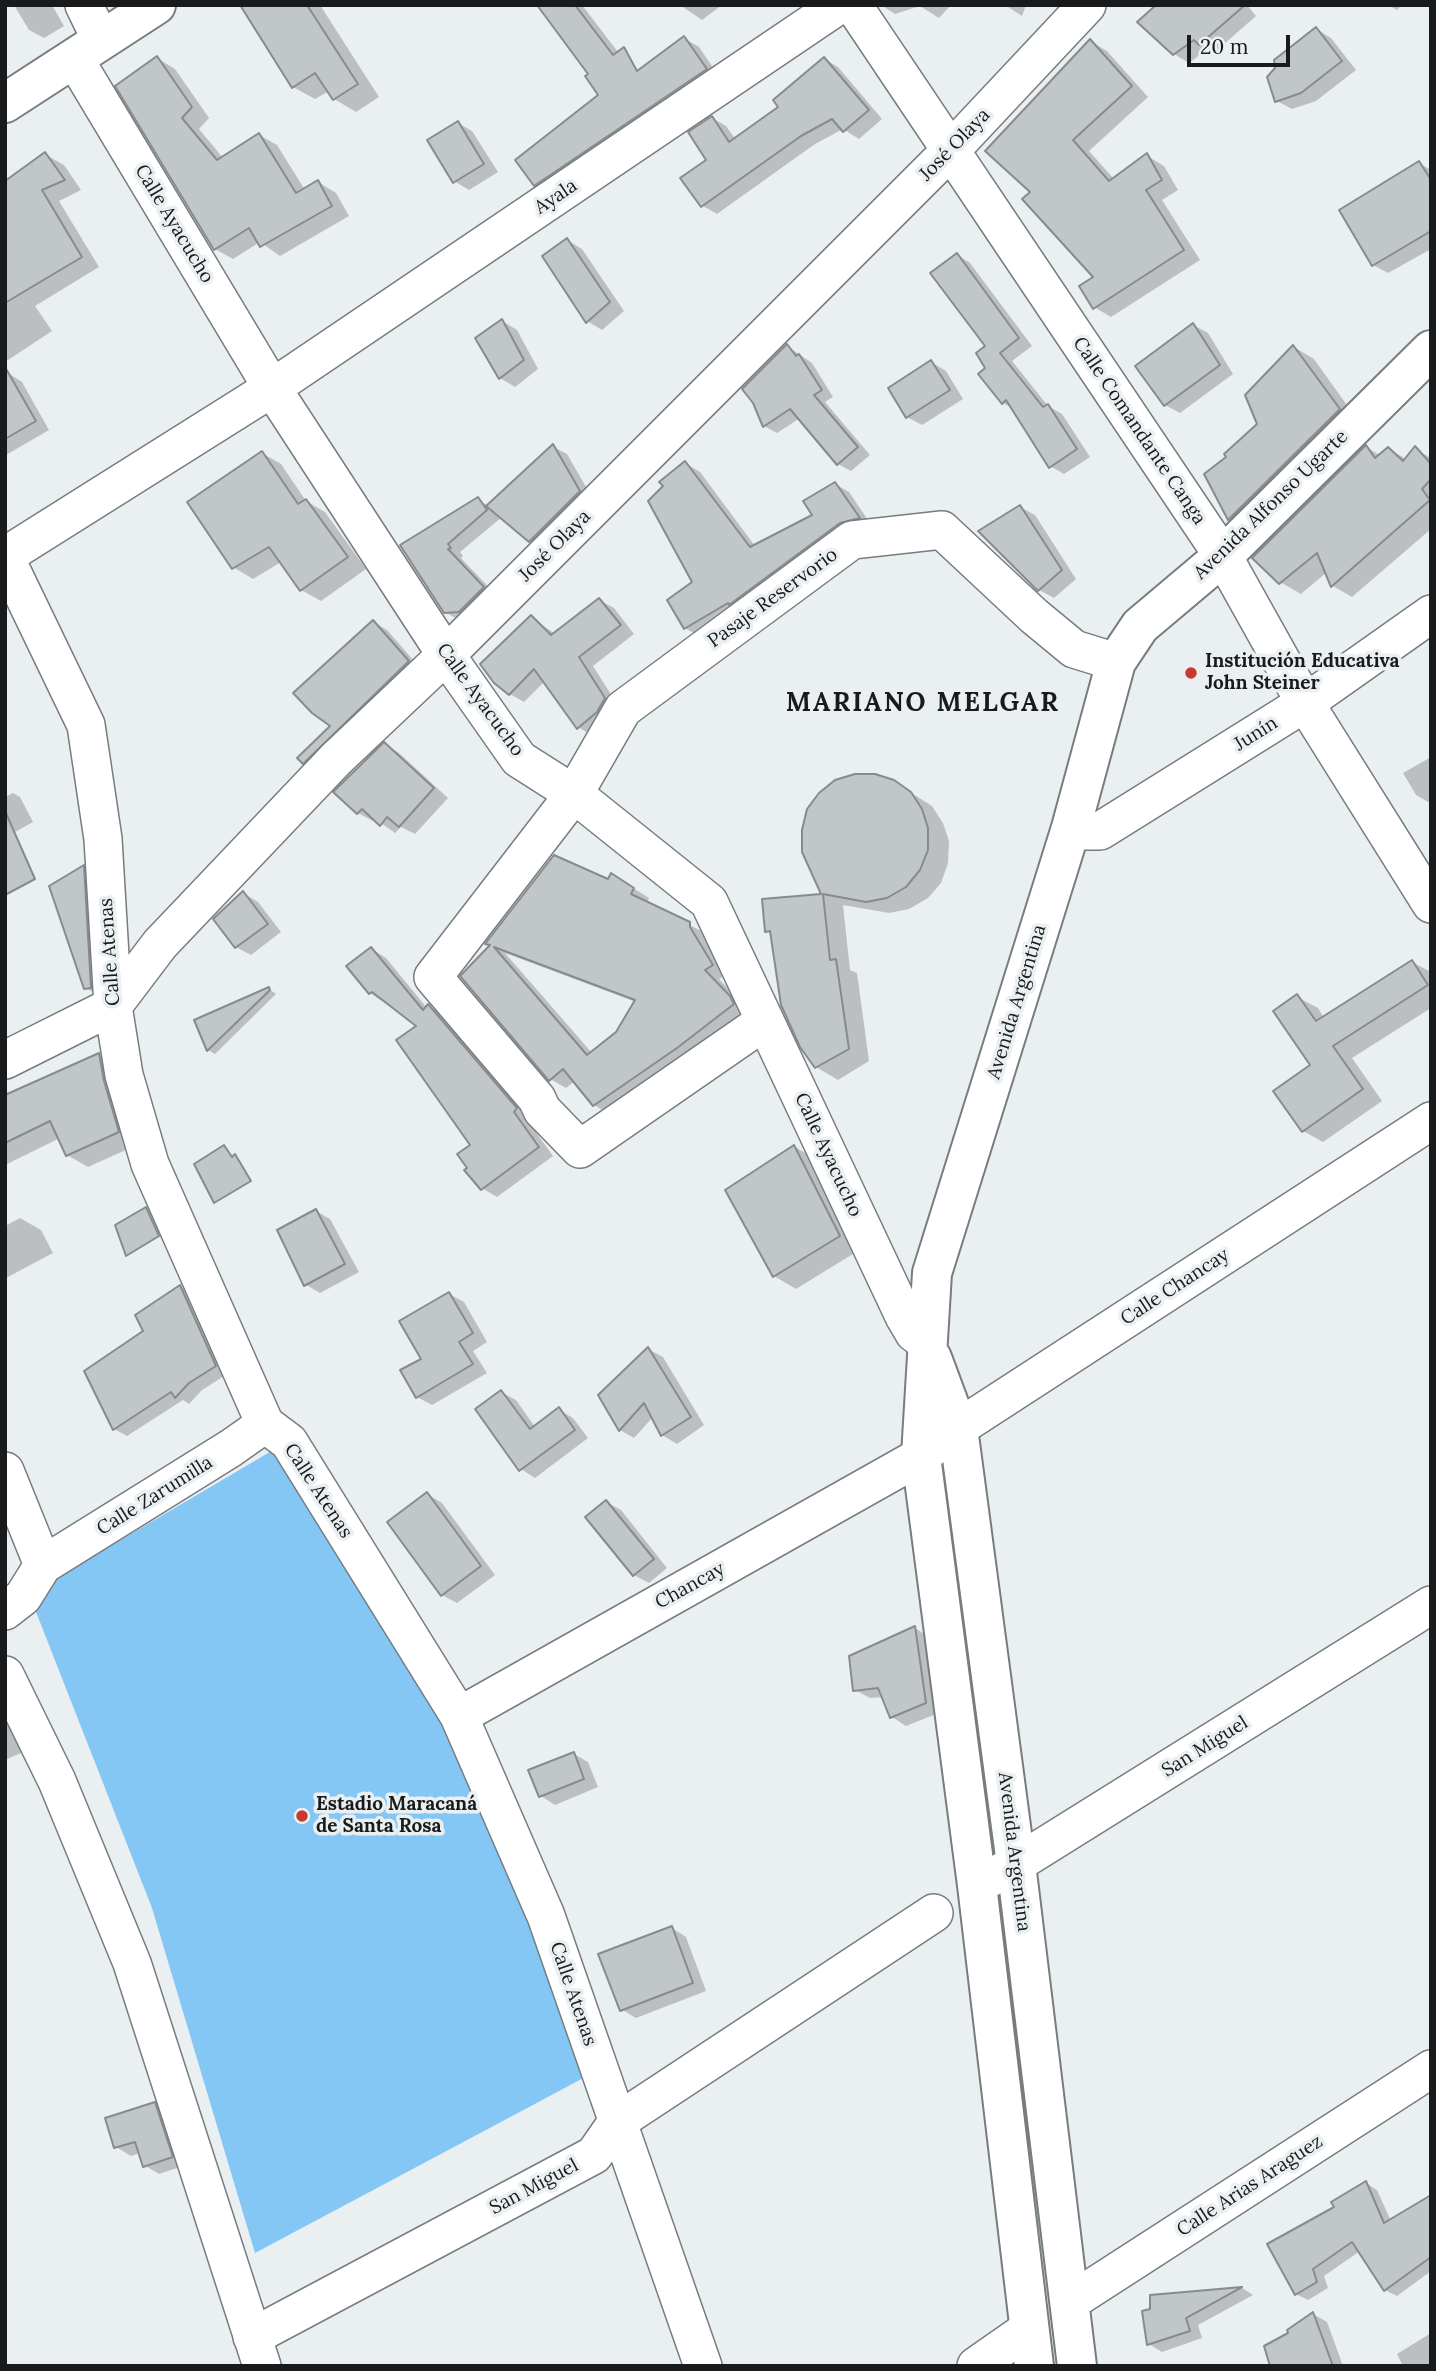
<!DOCTYPE html>
<meta charset="utf-8">
<style>
body{margin:0}
#map{position:relative;width:1436px;height:2371px;overflow:hidden;background:#eaeff2;font-family:Lora,serif}
canvas{display:block}
.frame{position:absolute;inset:0;border:7px solid #181a1b;pointer-events:none}
.scale{position:absolute;left:1187px;top:35px;width:103px;height:32px;box-sizing:border-box;border:4px solid #181a1b;border-top:0;padding-left:9px;font-size:21px;line-height:24px;white-space:nowrap;color:#181a1b;-webkit-text-stroke:5px #eaeff2;paint-order:stroke}
</style>
<div id="map">
<canvas width="1436" height="2371"></canvas>
<div class="frame"></div>
<div class="scale">20 m</div>
</div>
<script>
const ctx = document.querySelector('canvas').getContext('2d');
ctx.lineJoin = 'round';
function fillPath(path, color) {
  ctx.fillStyle = color;
  ctx.fill(path, 'evenodd');
}
function shape(rows) {
  const path = new Path2D();
  for (const r of rows) {
    path.moveTo(r[0], r[1]);
    for (let i = 2; i < r.length; i += 2) path.lineTo(r[i], r[i + 1]);
  }
  return path;
}
function strokePath(path, color, width, dash) {
  ctx.strokeStyle = color;
  ctx.lineWidth = width;
  ctx.lineCap = dash ? 'butt' : 'round';
  ctx.setLineDash(dash || []);
  ctx.stroke(path);
}
function label(font, color, halo, rows, align = 'center') {
  ctx.font = font + ' Lora,serif';
  ctx.lineWidth = 7;
  ctx.setLineDash([]);
  ctx.textBaseline = 'middle';
  ctx.strokeStyle = halo;
  ctx.fillStyle = color;
  for (const [text, x, y, turn = 0] of rows) {
    ctx.save();
    ctx.translate(x, y);
    ctx.rotate((+turn || 0) * Math.PI / 180);
    ctx.textAlign = isNaN(turn) ? turn : align;
    if (halo) ctx.strokeText(text, 0, 0);
    ctx.fillText(text, 0, 0);
    ctx.restore();
  }
}
fillPath(shape([
 [285,1443,451,1724,591,2074,255,2253,152,1908,29,1594]
]), '#84c6f4');
fillPath(shape([
 [14,5,52,5,64,26,44,38,29,30],
 [249,5,320,5,379,97,356,112,334,99,329,91,315,99,293,87],
 [550,5,582,5,666,115,550,193,535,184,601,95,591,74],
 [680,5,722,5,702,20],
 [881,5,951,5,939,18,920,6,895,14],
 [1005,5,1026,5,1022,16],
 [1158,5,1247,5,1256,16,1215,52,1209,48,1189,63,1174,54],
 [1388,5,1402,5,1397,10],
 [1316,29,1331,38,1356,70,1316,101,1292,109,1277,101],
 [684,38,699,47,720,78,691,97,676,89],
 [1090,41,1107,51,1148,97,1089,151,1114,179,1147,156,1164,166,1178,190,1162,200,1200,260,1111,317,1094,307,1095,278,1033,192],
 [157,58,175,69,209,118,199,129,223,158,259,135,277,145,305,190,318,182,336,193,349,216,280,256,260,242,233,259,215,249],
 [824,59,838,67,882,119,859,139,843,129,815,144,717,214,703,206,712,118,726,126,736,140,780,108],
 [458,123,472,131,498,172,469,190,454,181],
 [46,155,64,165,81,190,59,201,99,267,35,306,52,331,5,362,5,184],
 [1419,163,1431,170,1431,249,1388,273,1373,265],
 [567,240,582,249,624,311,602,330,587,321],
 [957,255,970,263,1032,346,1012,361,1048,406,1062,414,1090,457,1064,474,1050,466,1014,409,1003,403,988,368,987,346],
 [502,321,517,330,538,369,515,387,500,378,477,339],
 [1193,325,1208,333,1233,374,1180,413,1165,405],
 [787,346,812,363,833,397,825,402,870,455,851,471,838,464,800,418,777,433,764,426],
 [1294,347,1314,359,1359,422,1250,530,1230,519,1206,474,1228,458,1259,425],
 [931,362,946,371,963,399,922,425,907,417],
 [8,373,22,382,49,430,6,455,5,374],
 [553,447,567,454,593,499,544,548,530,540,502,517,460,552,463,556,461,558,497,596,459,620,445,612,402,546,478,500,489,506],
 [1366,447,1381,456,1389,449,1406,459,1415,449,1431,458,1431,529,1352,597,1333,586,1327,572,1301,594,1280,582],
 [262,453,281,464,306,501,325,512,366,569,321,601,301,590,281,562,253,579,233,567],
 [685,463,700,472,755,546,814,515,835,484,849,492,872,526,699,636,685,628,695,583,666,486],
 [1020,507,1035,515,1076,579,1054,598,1039,590],
 [599,600,614,608,634,634,593,666,619,707,593,736,578,727,545,681,524,702,510,694,531,617,555,634],
 [373,622,387,630,421,669,317,770,304,762,333,726],
 [385,744,399,753,448,798,415,834,401,827,395,833,375,819,373,821,358,813,336,792],
 [1431,757,1431,803,1430,803,1416,795,1403,773],
 [894,782,932,806,943,823,949,841,948,863,941,883,928,898,909,909,889,913,843,905,850,970,857,973,869,1061,838,1080,816,1067,773,934,766,931,764,901,824,896,804,851],
 [13,793,20,797,33,822,6,837,5,797],
 [84,867,98,875,101,997,86,988],
 [609,881,627,884,649,898,647,903,705,933,705,937,727,974,719,979,746,1007,749,1013,609,1114,594,1105,575,1081,566,1088,550,1079,492,945],
 [505,953,636,1002,618,1033,592,1053],
 [243,893,258,902,281,932,251,955,236,947],
 [372,949,386,958,427,1008,429,1006,443,1015,531,1117,527,1120,553,1156,497,1197,482,1188,472,1146,419,1026,370,993],
 [1412,962,1431,972,1431,1008,1352,1058,1382,1101,1323,1142,1303,1131,1312,1065,1297,997,1318,1008,1324,1018],
 [269,989,276,994,215,1054,208,1050,196,1021],
 [99,1055,120,1067,139,1144,88,1167,67,1155,60,1138,5,1165,5,1097],
 [795,1147,817,1160,861,1249,796,1289,774,1276],
 [316,1211,330,1219,359,1272,320,1293,305,1284],
 [20,1218,41,1230,53,1253,6,1278,5,1226],
 [181,1287,194,1295,229,1373,202,1390,189,1404,183,1400,127,1436,114,1429,145,1332],
 [449,1294,464,1302,487,1342,473,1351,487,1373,432,1405,417,1397],
 [648,1349,663,1357,704,1425,677,1444,662,1435,653,1417,634,1438,620,1430],
 [501,1392,516,1400,535,1427,559,1410,573,1418,588,1438,535,1478,521,1469],
 [427,1494,442,1503,495,1575,457,1603,442,1595],
 [606,1502,621,1510,667,1568,649,1583,634,1575],
 [915,1628,929,1637,941,1712,906,1726,892,1717,884,1697,870,1698,855,1690],
 [5,1704,28,1750,5,1760],
 [574,1754,588,1762,598,1787,555,1805,541,1796],
 [672,1928,686,1937,706,1991,636,2018,621,2009],
 [155,2104,169,2113,186,2165,159,2174,144,2165,140,2153,131,2156,116,2147],
 [1366,2183,1377,2190,1391,2221,1431,2197,1431,2271,1397,2296,1385,2290,1360,2251,1324,2276,1328,2288,1308,2300,1296,2294,1337,2207],
 [1242,2288,1253,2295,1198,2325,1202,2338,1162,2352,1149,2344,1144,2312,1152,2310,1152,2297],
 [1313,2314,1327,2322,1343,2366,1272,2366,1291,2334],
 [1431,2333,1431,2366,1403,2366,1397,2354]
]), '#0003');
const building = shape([
 [240,5,307,5,358,84,333,100,315,73,292,88,240,5],
 [537,5,575,5,613,55,624,47,637,71,684,36,707,69,534,186,515,160,598,95,585,76,588,74,537,5],
 [1156,5,1245,5,1199,45,1194,40,1173,55,1137,22,1156,5],
 [1316,27,1342,61,1301,93,1275,102,1267,77,1275,68,1274,60,1316,27],
 [1090,39,1132,86,1073,140,1109,181,1147,153,1162,180,1146,190,1184,250,1093,309,1079,286,1093,277,1022,199,1030,192,985,151,1090,39],
 [157,56,192,107,182,118,217,160,259,133,296,193,318,180,332,206,260,247,249,228,214,250,115,86,157,56],
 [824,57,869,110,843,132,832,119,801,136,701,207,680,178,706,160,688,132,712,116,729,142,778,107,773,100,824,57],
 [458,121,484,164,453,183,427,140,458,121],
 [45,152,65,180,42,190,82,257,5,303,5,181,45,152],
 [1419,161,1431,180,1431,231,1372,266,1339,210,1419,161],
 [567,238,610,302,586,323,542,256,567,238],
 [957,253,1019,338,1000,353,1043,407,1048,404,1077,449,1049,468,1006,400,1002,404,978,374,985,368,976,353,985,346,930,273,957,253],
 [502,319,524,360,499,379,475,338,502,319],
 [1193,323,1220,365,1164,406,1135,366,1193,323],
 [787,344,796,356,799,354,822,390,814,395,858,447,837,465,790,409,763,427,753,403,742,389,787,344],
 [1293,345,1340,409,1228,520,1204,474,1226,457,1224,454,1257,424,1245,395,1293,345],
 [931,360,950,390,906,418,888,388,931,360],
 [5,367,36,421,5,439,5,367],
 [553,444,580,491,529,542,486,506,553,444],
 [1366,445,1375,458,1388,447,1403,461,1415,446,1431,464,1431,479,1422,489,1430,500,1331,587,1317,553,1279,584,1252,558,1366,445],
 [262,451,298,504,306,499,348,557,300,591,269,547,232,569,187,502,262,451],
 [685,461,750,547,812,515,803,501,835,482,860,518,840,523,729,605,728,603,684,629,667,600,692,582,648,501,663,486,659,482,685,461],
 [478,497,487,510,448,544,451,548,448,549,484,587,459,612,444,613,400,545,478,497],
 [1020,505,1062,570,1038,591,978,531,1020,505],
 [599,598,621,625,579,657,605,698,597,712,577,729,534,669,509,695,494,683,480,664,531,615,551,635,599,598],
 [373,620,409,661,303,764,297,758,330,726,312,713,293,693,373,620],
 [384,742,434,788,399,827,387,817,380,826,362,809,357,814,333,792,384,742],
 [855,774,875,774,894,780,911,792,922,809,928,828,928,850,920,870,906,887,887,898,866,902,823,894,830,960,836,959,849,1049,815,1068,800,1047,781,1005,770,931,765,932,762,899,821,894,802,852,802,830,807,809,819,793,835,780,855,774],
 [5,811,35,879,5,895,5,811],
 [554,855,608,879,611,873,634,888,631,894,690,922,690,927,713,965,705,970,730,996,734,1004,677,1048,593,1106,563,1069,549,1081,460,976,490,945,485,944,554,855],
 [494,947,635,1000,616,1032,587,1055,494,947],
 [84,865,91,988,84,989,49,886,84,865],
 [243,891,268,924,235,948,213,919,243,891],
 [371,947,423,1010,428,1004,517,1108,514,1112,539,1147,481,1190,464,1170,467,1168,457,1154,470,1145,396,1040,416,1026,372,992,369,994,346,966,371,947],
 [1412,960,1428,985,1333,1046,1363,1089,1302,1132,1273,1091,1310,1065,1273,1011,1297,994,1316,1021,1412,960],
 [269,987,270,990,207,1051,194,1020,269,987],
 [99,1053,104,1081,119,1132,66,1156,50,1121,5,1143,5,1095,99,1053],
 [224,1145,232,1157,235,1154,251,1181,214,1203,194,1164,224,1145],
 [794,1145,840,1236,773,1277,725,1190,794,1145],
 [146,1207,159,1236,126,1256,115,1225,146,1207],
 [316,1209,345,1264,304,1286,277,1230,316,1209],
 [180,1285,216,1366,189,1383,175,1398,171,1392,113,1430,84,1371,143,1331,135,1315,180,1285],
 [449,1292,473,1333,459,1342,473,1364,416,1398,400,1370,421,1359,399,1321,449,1292],
 [648,1347,691,1417,661,1436,644,1403,619,1431,598,1395,648,1347],
 [501,1390,530,1429,559,1407,575,1430,519,1471,475,1409,501,1390],
 [427,1492,481,1566,441,1596,387,1522,427,1492],
 [606,1500,654,1559,633,1576,585,1517,606,1500],
 [915,1626,926,1703,890,1718,878,1688,853,1691,849,1656,915,1626],
 [574,1752,584,1779,539,1797,528,1770,574,1752],
 [672,1926,693,1983,620,2011,598,1954,672,1926],
 [155,2102,173,2157,143,2167,135,2142,114,2148,105,2118,155,2102],
 [1366,2181,1384,2223,1431,2195,1431,2257,1384,2291,1352,2242,1313,2269,1317,2282,1295,2295,1267,2244,1334,2207,1331,2202,1366,2181],
 [1242,2287,1186,2318,1190,2331,1147,2345,1142,2311,1150,2309,1150,2295,1242,2287],
 [1313,2312,1333,2366,1270,2366,1264,2346,1288,2333,1287,2330,1313,2312]
]);
fillPath(building, '#c1c6c9');
strokePath(building, '#878b8e', 2);
const street = shape([
 [84,5,101,40],
 [853,5,1223,556,1305,703,1431,904],
 [74,58,272,388,446,655,519,759,574,794,709,902,904,1316,914,1333,927,1343],
 [5,556,272,388,839,5],
 [5,557,86,725,103,839,113,1006,124,1075,150,1164,265,1424,289,1442,459,1716,546,1916,703,2366],
 [1071,828,1087,831,1100,831,1305,703,1431,614],
 [765,1021,580,1149,542,1110,537,1099,433,977,574,794,623,709,852,540,942,530,1034,616,1074,649,1116,662],
 [5,1060,113,1006,160,944,336,759,446,655,951,150,1087,5],
 [5,1471,43,1565],
 [5,1611,23,1597,43,1565,231,1448,265,1424],
 [5,1675,57,1781,132,1963,262,2366],
 [459,1716,921,1456,958,1428,1431,1121],
 [977,1885,1016,1864,1431,1605],
 [1070,2302,1431,2069],
 [252,2337,594,2155,617,2122,934,1913],
 [976,2366,1029,2329]
]);
const secondary = shape([
 [5,103,156,5],
 [932,1358,958,1428,1016,1864,1077,2366],
 [1034,2366,977,1885,921,1456,932,1273,1071,828,1116,662,1140,626,1223,556,1431,350]
]);
strokePath(street, '#777c7f', 40);
strokePath(secondary, '#777c7f', 42);
strokePath(street, '#fff', 37);
strokePath(secondary, '#fff', 38);
for (const [x, y, r, color] of [
 [1191,673,7,"#c73a2d"],
 [302,1816,7,"#c73a2d"]
]) {
  const dot = new Path2D();
  dot.arc(x, y, r, 0, 2 * Math.PI);
  ctx.fillStyle = color;
  ctx.fill(dot);
  strokePath(dot, '#eaeff2', 2.5);
}
label('19px', '#181a1b', '#eaeff2', [
 ["José Olaya",955,145,-46],
 ["Ayala",556,197,-34],
 ["Calle Ayacucho",174,224,59],
 ["Calle Comandante Canga",1139,431,56],
 ["Avenida Alfonso Ugarte",1271,505,-44],
 ["José Olaya",555,546,-45],
 ["Pasaje Reservorio",773,598,-36],
 ["Calle Ayacucho",480,700,54],
 ["Junín",1256,734,-32],
 ["Calle Atenas",110,952,-94],
 ["Avenida Argentina",1017,1002,-73],
 ["Calle Ayacucho",828,1155,65],
 ["Calle Chancay",1175,1287,-33],
 ["Calle Atenas",318,1491,57],
 ["Calle Zarumilla",155,1496,-32],
 ["Chancay",690,1586,-29],
 ["San Miguel",1205,1747,-32],
 ["Avenida Argentina",1014,1852,83],
 ["Calle Atenas",573,1994,71],
 ["Calle Arias Araguez",1250,2186,-33],
 ["San Miguel",534,2187,-28]
]);
label('bold 19px', '#181a1b', '#eaeff2', [
 ["Institución Educativa",1205,662],
 ["John Steiner",1205,684],
 ["Estadio Maracaná",316,1805],
 ["de Santa Rosa",316,1827]
], 'left');
ctx.letterSpacing = '2px';
label('bold 26px', '#181a1b', '#eaeff2', [
 ["MARIANO MELGAR",923,704]
]);
ctx.letterSpacing = '0px';
</script>
